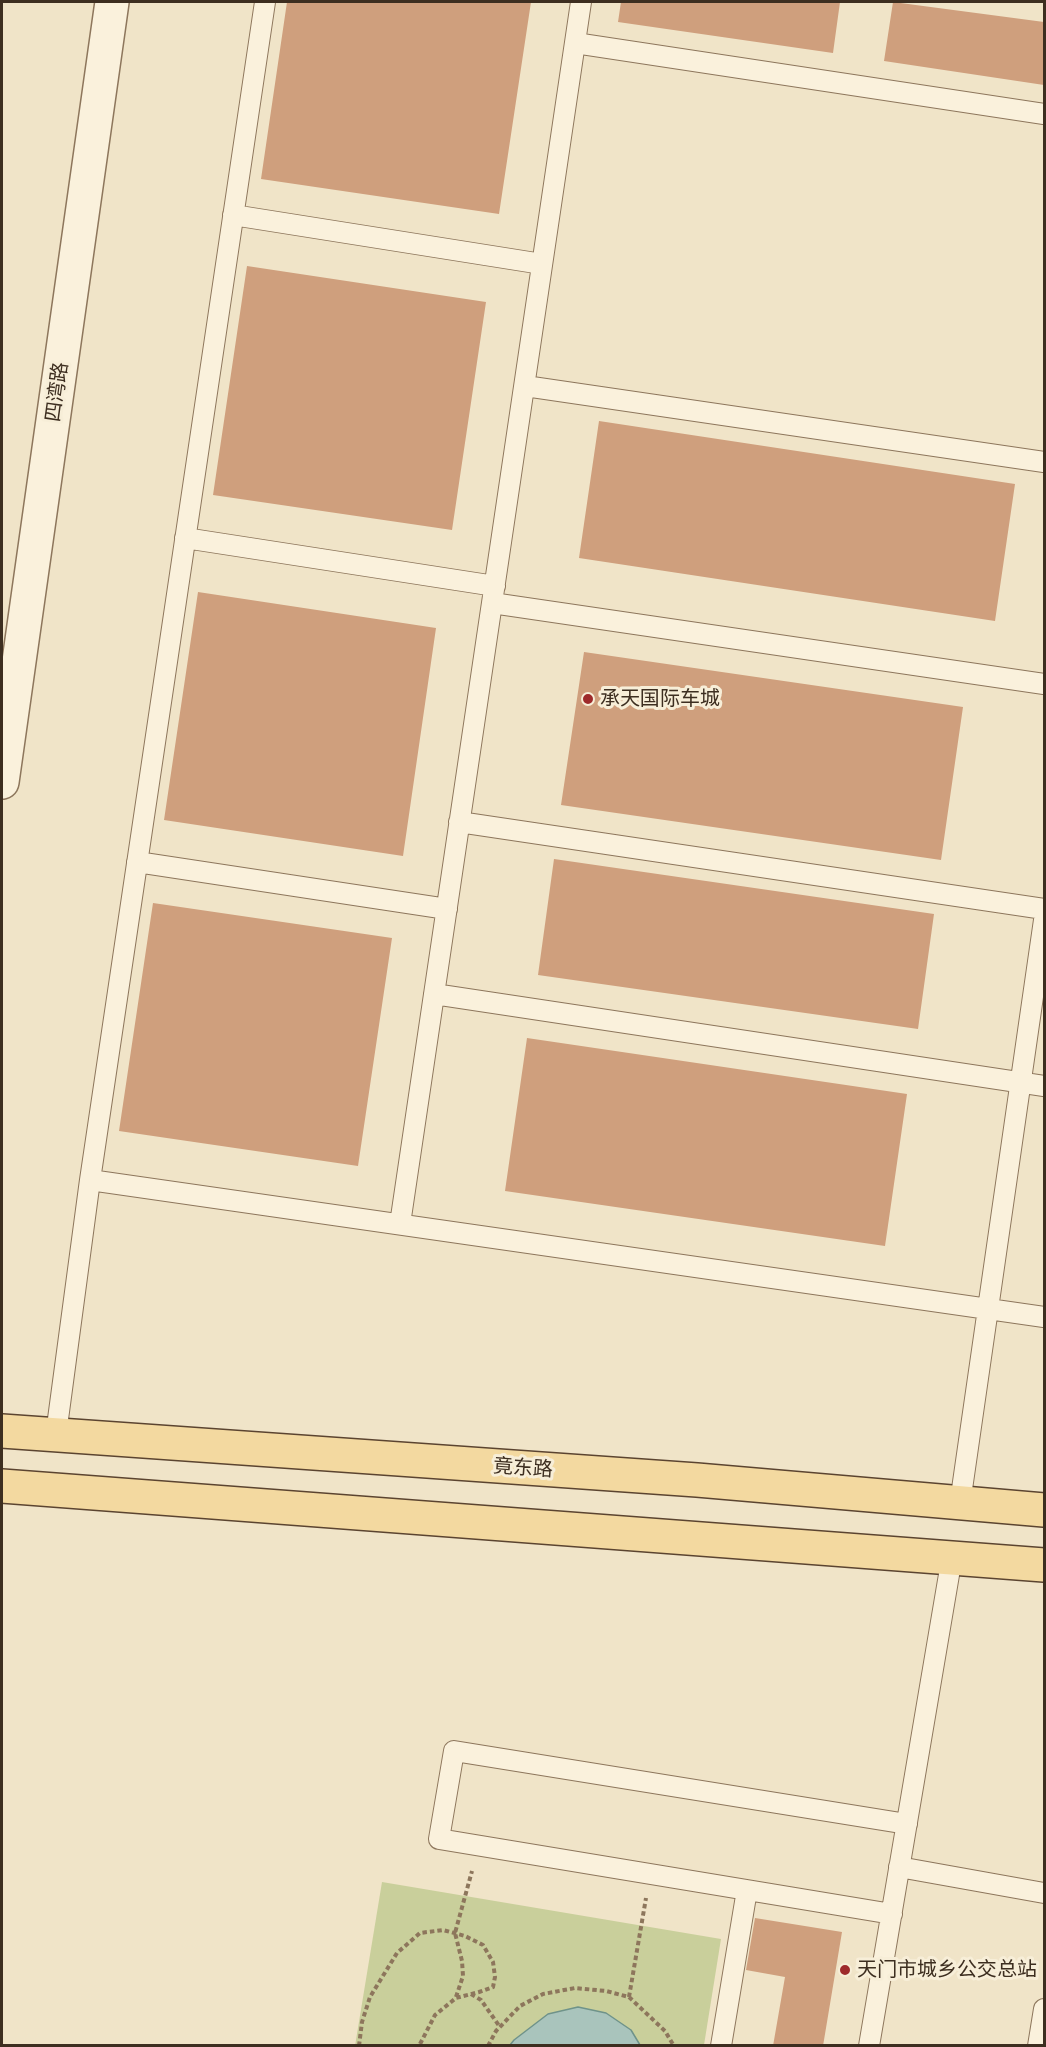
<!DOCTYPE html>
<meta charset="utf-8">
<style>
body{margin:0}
#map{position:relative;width:1046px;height:2047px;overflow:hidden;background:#f0e4c8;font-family:"Crimson Pro",serif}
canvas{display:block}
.frame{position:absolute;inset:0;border:3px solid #3d2e20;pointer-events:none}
</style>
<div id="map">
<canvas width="1046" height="2047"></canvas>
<div class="frame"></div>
</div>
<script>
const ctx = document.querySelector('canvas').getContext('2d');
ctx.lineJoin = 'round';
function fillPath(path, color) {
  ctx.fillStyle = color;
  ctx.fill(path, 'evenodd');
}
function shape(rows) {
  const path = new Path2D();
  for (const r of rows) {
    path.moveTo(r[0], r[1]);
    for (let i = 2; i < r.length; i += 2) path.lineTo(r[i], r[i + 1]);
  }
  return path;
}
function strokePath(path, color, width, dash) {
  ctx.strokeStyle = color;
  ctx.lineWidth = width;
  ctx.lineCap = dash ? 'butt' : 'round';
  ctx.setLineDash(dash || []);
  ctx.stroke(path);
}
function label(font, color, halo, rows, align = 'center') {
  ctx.font = font + ' "Crimson Pro","Noto Sans SC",serif';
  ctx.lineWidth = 6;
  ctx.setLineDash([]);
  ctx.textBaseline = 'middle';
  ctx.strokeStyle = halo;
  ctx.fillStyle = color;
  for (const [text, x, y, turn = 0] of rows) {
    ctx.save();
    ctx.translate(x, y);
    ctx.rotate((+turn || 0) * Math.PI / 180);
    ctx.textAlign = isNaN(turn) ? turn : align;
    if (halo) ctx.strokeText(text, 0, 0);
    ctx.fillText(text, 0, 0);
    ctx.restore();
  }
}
fillPath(shape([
 [382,1882,721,1939,704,2045,355,2046]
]), '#c9cf9b');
const water = shape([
 [578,2007,606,2013,631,2030,640,2045,510,2045,514,2040,548,2014,578,2007]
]);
fillPath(water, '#a9c4bc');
strokePath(water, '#6f938a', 1.5);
fillPath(shape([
 [287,2,531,2,499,214,261,179],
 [621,2,840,2,833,53,618,22],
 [893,2,1044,22,1044,85,884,61],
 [247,266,486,302,452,530,213,495],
 [599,421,1015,484,995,621,579,558],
 [198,592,436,628,403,856,164,820],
 [584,652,963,707,941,860,561,805],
 [554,859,934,914,918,1029,538,975],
 [153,903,392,938,358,1166,119,1131],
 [527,1038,907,1094,885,1246,505,1191],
 [755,1918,842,1932,823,2046,773,2046,785,1977,746,1970]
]), '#cf9f7d');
const service = shape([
 [575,43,1044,114],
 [233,215,542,264],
 [525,386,1044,462],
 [185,538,495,586],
 [492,603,1044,684],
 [459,822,1044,909],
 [137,862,447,909],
 [434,994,1044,1086],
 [90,1180,1044,1317],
 [400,1224,581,2],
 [56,1434,90,1180,265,2],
 [960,1503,1044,920],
 [899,1867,1044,1893],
 [892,1914,439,1839,454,1751,907,1824],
 [721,2046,747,1890],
 [869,2046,952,1557],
 [1038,2046,1044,2009]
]);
const tertiary = shape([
 [2,782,112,2]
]);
const primary = shape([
 [2,1431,697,1480,1044,1510],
 [2,1486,1044,1565]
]);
strokePath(service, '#8d765c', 22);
strokePath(tertiary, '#8d765c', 36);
strokePath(primary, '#5b4430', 36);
strokePath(shape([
 [471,1994,481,2000,500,2027],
 [456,1997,463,1976,462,1961,455,1933,472,1871],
 [629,1997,646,1898],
 [359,2046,362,2022,370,1997,397,1953,420,1933,443,1930,465,1936,483,1945,493,1962,495,1977,493,1987,479,1992,456,1998,435,2015,419,2046],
 [488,2046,496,2031,520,2006,543,1994,575,1988,606,1991,629,1997,665,2031,674,2046]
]), '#8d765c', 4, [4.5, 3]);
strokePath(service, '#faf1dc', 20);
strokePath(tertiary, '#faf1dc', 33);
strokePath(primary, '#f3d9a0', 33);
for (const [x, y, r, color] of [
 [588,699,6,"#9e2a2b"],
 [845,1970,6,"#9e2a2b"]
]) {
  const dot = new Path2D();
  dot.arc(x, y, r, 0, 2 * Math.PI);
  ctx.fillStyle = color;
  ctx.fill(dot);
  strokePath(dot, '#f7eed8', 2);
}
label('20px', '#3d2e20', '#f7eed8', [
 ["四湾路",57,392,-82],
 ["竟东路",523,1468,4]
]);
label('20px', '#3d2e20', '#f7eed8', [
 ["承天国际车城",600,699],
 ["天门市城乡公交总站",857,1970]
], 'left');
</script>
